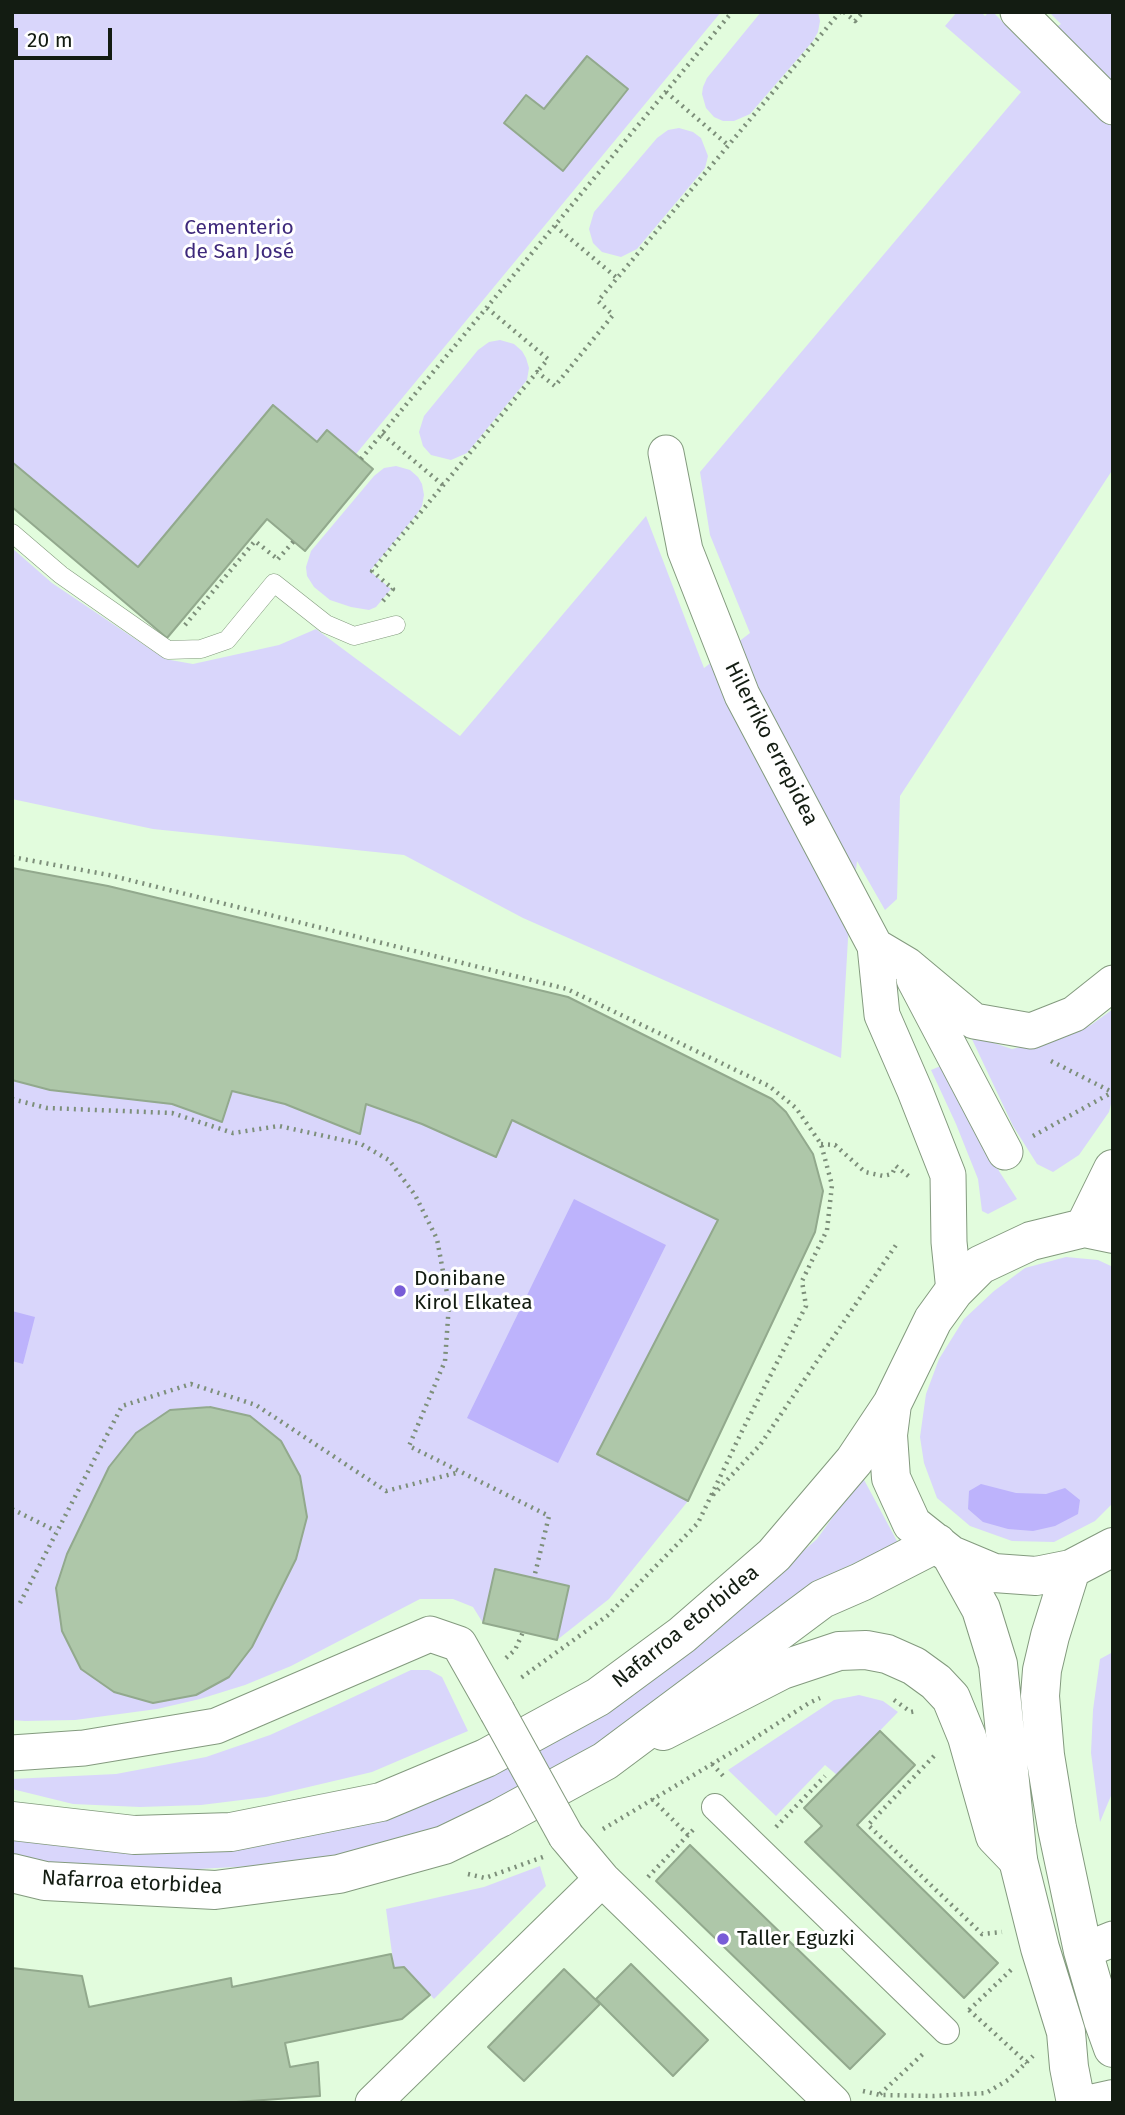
<!DOCTYPE html>
<meta charset="utf-8">
<style>
body{margin:0}
#map{position:relative;width:1125px;height:2115px;overflow:hidden;background:#e2fcdd;font-family:"Fira Sans",sans-serif}
canvas{display:block}
.frame{position:absolute;inset:0;border:14px solid #131c12;pointer-events:none}
.scale{position:absolute;left:14px;top:28px;width:98px;height:32px;box-sizing:border-box;border:4px solid #131c12;border-top:0;padding-left:9px;font-size:21px;line-height:24px;white-space:nowrap;color:#131c12;-webkit-text-stroke:5px #fff;paint-order:stroke}
</style>
<div id="map">
<canvas width="1125" height="2115"></canvas>
<div class="frame"></div>
<div class="scale">20 m</div>
</div>
<script>
const ctx = document.querySelector('canvas').getContext('2d');
ctx.lineJoin = 'round';
function fillPath(path, color) {
  ctx.fillStyle = color;
  ctx.fill(path, 'evenodd');
}
function shape(rows) {
  const path = new Path2D();
  for (const r of rows) {
    path.moveTo(r[0], r[1]);
    for (let i = 2; i < r.length; i += 2) path.lineTo(r[i], r[i + 1]);
  }
  return path;
}
function strokePath(path, color, width, dash) {
  ctx.strokeStyle = color;
  ctx.lineWidth = width;
  ctx.lineCap = dash ? 'butt' : 'round';
  ctx.setLineDash(dash || []);
  ctx.stroke(path);
}
function label(font, color, halo, rows, align = 'center') {
  ctx.font = font + ' "Fira Sans",sans-serif';
  ctx.lineWidth = 6;
  ctx.setLineDash([]);
  ctx.textBaseline = 'middle';
  ctx.strokeStyle = halo;
  ctx.fillStyle = color;
  for (const [text, x, y, turn = 0] of rows) {
    ctx.save();
    ctx.translate(x, y);
    ctx.rotate((+turn || 0) * Math.PI / 180);
    ctx.textAlign = isNaN(turn) ? turn : align;
    if (halo) ctx.strokeText(text, 0, 0);
    ctx.fillText(text, 0, 0);
    ctx.restore();
  }
}
fillPath(shape([
 [12,12,721,12,356,454,373,469,305,550,267,519,167,638,12,507],
 [761,12,818,12,820,21,818,32,813,41,750,114,734,121,723,121,714,117,706,108,702,94,703,87,707,78],
 [957,12,981,12,985,16,989,12,993,12,1025,45,1061,24,1049,12,1113,12,1113,469,900,796,897,899,885,910,857,861,848,939,841,1058,523,918,404,855,153,829,12,799,12,548,52,583,165,659,193,664,279,645,316,629,460,736,646,516,704,668,750,633,710,535,700,472,1021,92,945,26],
 [679,128,693,132,701,138,708,156,705,168,637,249,621,257,602,252,593,243,589,229,594,212,657,138,668,130],
 [500,340,514,344,522,351,526,358,529,368,527,380,467,453,451,460,431,455,423,446,419,432,424,416,478,350,489,342],
 [396,466,410,470,418,477,422,484,424,495,422,506,417,514,370,571,391,589,376,607,369,610,351,607,330,600,314,587,307,576,306,567,311,551,374,476,384,468],
 [12,868,568,997,772,1099,786,1112,813,1154,823,1191,815,1232,688,1501,609,1599,557,1640,483,1623,473,1607,453,1599,420,1599,291,1666,245,1685,200,1699,157,1709,75,1720,25,1721,12,1720],
 [1113,1009,1113,1096,1109,1112,1079,1155,1053,1172,1037,1164,1013,1126,970,1035,1012,1049,1065,1037,1091,1025],
 [948,1063,999,1171,1017,1199,988,1214,982,1211,978,1179,956,1124,931,1070],
 [1066,1257,1098,1260,1113,1267,1113,1503,1095,1521,1054,1542,1012,1541,970,1526,937,1498,924,1463,920,1437,926,1394,939,1359,964,1319,994,1291,1025,1268],
 [862,1476,898,1543,833,1573,759,1632,595,1752,445,1826,351,1854,272,1865,161,1871,52,1864,12,1855,12,1834,327,1832,718,1626,817,1539],
 [1113,1652,1113,1791,1100,1822,1091,1753,1093,1710,1100,1659],
 [411,1670,429,1670,442,1677,468,1731,372,1772,266,1797,201,1805,140,1807,73,1804,12,1789,12,1779,116,1774,206,1757,270,1735,332,1707],
 [859,1695,883,1701,898,1712,837,1775,825,1765,776,1816,728,1770,834,1700],
 [540,1866,546,1886,434,1999,404,1967,394,1968,386,1909,484,1887]
]), '#d9d6fb');
fillPath(shape([
 [574,1199,666,1245,558,1463,467,1418],
 [12,1311,35,1317,23,1364,12,1361],
 [981,1484,1016,1493,1046,1494,1065,1488,1080,1500,1078,1514,1055,1526,1033,1531,1008,1529,983,1522,968,1509,969,1491]
]), '#bdb3fc');
const building = shape([
 [587,56,628,89,563,171,504,123,526,95,544,109,587,56],
 [273,405,317,442,327,430,373,469,305,551,267,519,167,638,12,507,12,462,138,567,273,405],
 [12,868,108,886,568,997,772,1099,786,1112,813,1154,823,1191,815,1232,688,1501,597,1454,718,1220,512,1120,496,1157,422,1124,366,1104,360,1134,285,1104,232,1091,222,1122,172,1104,50,1090,12,1080,12,868],
 [210,1407,250,1416,281,1441,300,1476,307,1517,296,1559,252,1647,229,1677,196,1695,153,1703,114,1692,81,1669,62,1631,56,1588,67,1554,109,1467,136,1433,170,1410,210,1407],
 [495,1569,569,1586,557,1640,483,1623,495,1569],
 [880,1731,915,1765,857,1825,998,1963,964,1998,805,1842,822,1826,804,1808,880,1731],
 [690,1845,885,2034,850,2069,656,1881,690,1845],
 [391,1954,394,1968,404,1967,430,1995,402,2019,285,2043,290,2067,318,2062,320,2096,222,2103,12,2103,12,1968,82,1976,89,2007,231,1978,232,1987,391,1954],
 [631,1964,708,2040,673,2076,596,1999,631,1964],
 [564,1969,600,2004,524,2081,488,2047,564,1969]
]);
fillPath(building, '#aec7a9');
strokePath(building, '#92a98d', 2);
const service = shape([
 [12,533,61,575,168,650,201,649,227,640,274,583,326,624,354,636,396,625]
]);
const pedestrian = shape([
 [715,1807,946,2031]
]);
const minor = shape([
 [1018,12,1113,107],
 [666,453,685,550,742,695,875,946,882,1015,915,1091,948,1175,949,1242,954,1291],
 [875,946,907,965,974,1021,1031,1031,1074,1014,1113,983],
 [914,979,1005,1152],
 [12,1753,84,1748,216,1726,430,1634,459,1644,497,1711],
 [566,1836,602,1879,833,2103],
 [1083,1951,1113,1939],
 [373,2103,602,1879]
]);
const tertiary = shape([
 [663,1731,782,1670,839,1651,866,1650,887,1654,914,1666,936,1682,951,1698,967,1737,995,1836,1018,1860]
]);
const secondary = shape([
 [1084,1228,1113,1169],
 [1113,1234,1084,1228,1031,1241,980,1265,954,1291,933,1320,892,1404,888,1435,891,1478,912,1524,951,1555,994,1573,1036,1576,1071,1569,1113,1547],
 [951,1555,981,1609,998,1664,1018,1860,1040,1948,1066,2032,1069,2067,1076,2103],
 [1071,1569,1050,1636,1042,1670,1040,1696,1045,1755,1057,1828,1083,1951,1103,2020,1113,2048],
 [12,1821,134,1835,231,1832,381,1802,486,1758,598,1697,682,1635,774,1555,854,1461,892,1404],
 [12,1873,45,1881,215,1890,339,1874,444,1845,500,1818,605,1761,822,1599,861,1582,937,1543],
 [1095,2103,1113,2099]
]);
strokePath(service, '#839a7e', 19);
strokePath(pedestrian, '#839a7e', 28);
strokePath(minor, '#839a7e', 37);
strokePath(tertiary, '#839a7e', 40);
strokePath(secondary, '#839a7e', 40);
strokePath(shape([
 [844,12,855,21,863,12],
 [666,92,728,145],
 [555,226,617,278],
 [487,308,548,359,537,372],
 [382,434,443,485],
 [361,459,732,12],
 [278,559,294,541],
 [383,601,393,589,372,571,537,372,555,386,613,315,598,301,840,12],
 [185,625,255,541,275,557],
 [12,857,109,875,567,989,769,1086,796,1108,821,1144,832,1185,827,1230,802,1281,806,1306,743,1429,698,1523,607,1616,518,1680],
 [1051,1061,1112,1092],
 [12,1099,47,1108,172,1113,233,1133,279,1126,361,1144,389,1160,415,1195,437,1239,449,1304,445,1361,409,1446,549,1516,534,1578],
 [1033,1136,1111,1093],
 [821,1144,835,1145,865,1172,883,1176,892,1174,896,1166,912,1179],
 [713,1495,760,1445,896,1245],
 [12,1509,56,1531],
 [20,1603,122,1406,191,1384,256,1405,386,1491,460,1472],
 [506,1658,515,1650,523,1632],
 [894,1700,911,1712,916,1711],
 [934,1756,868,1825,982,1934,1002,1932],
 [712,1764,726,1779],
 [652,1799,688,1835,696,1827],
 [776,1827,825,1776],
 [603,1829,744,1745,809,1703,820,1698],
 [468,1874,485,1878,543,1857],
 [648,1877,688,1835],
 [969,2010,1027,2063],
 [969,2010,1012,1969],
 [863,2091,880,2095,933,2096,986,2093,1008,2080,1033,2056],
 [880,2094,925,2052]
]), '#7d8f7a', 4.5, [2, 5]);
strokePath(service, '#fff', 18);
strokePath(pedestrian, '#fff', 26);
strokePath(minor, '#fff', 35);
strokePath(tertiary, '#fff', 38);
strokePath(secondary, '#fff', 38);
const minorBridge = shape([
 [497,1711,566,1836]
]);
strokePath(minorBridge, '#839a7e', 37, []);
strokePath(minorBridge, '#fff', 35);
for (const [x, y, r, color] of [
 [400,1291,7,"#785cd7"],
 [723,1939,7,"#785cd7"]
]) {
  const dot = new Path2D();
  dot.arc(x, y, r, 0, 2 * Math.PI);
  ctx.fillStyle = color;
  ctx.fill(dot);
  strokePath(dot, '#fff', 2.5);
}
label('21px', '#3e297b', '#fff', [
 ["Cementerio",239,228],
 ["de San José",239,252]
]);
label('21px', '#131c12', '#fff', [
 ["Hilerriko errepidea",771,744,63],
 ["Nafarroa etorbidea",686,1627,-39],
 ["Nafarroa etorbidea",132,1883,3]
]);
label('21px', '#131c12', '#fff', [
 ["Donibane",414,1279],
 ["Kirol Elkatea",414,1303],
 ["Taller Eguzki",737,1939]
], 'left');
</script>
